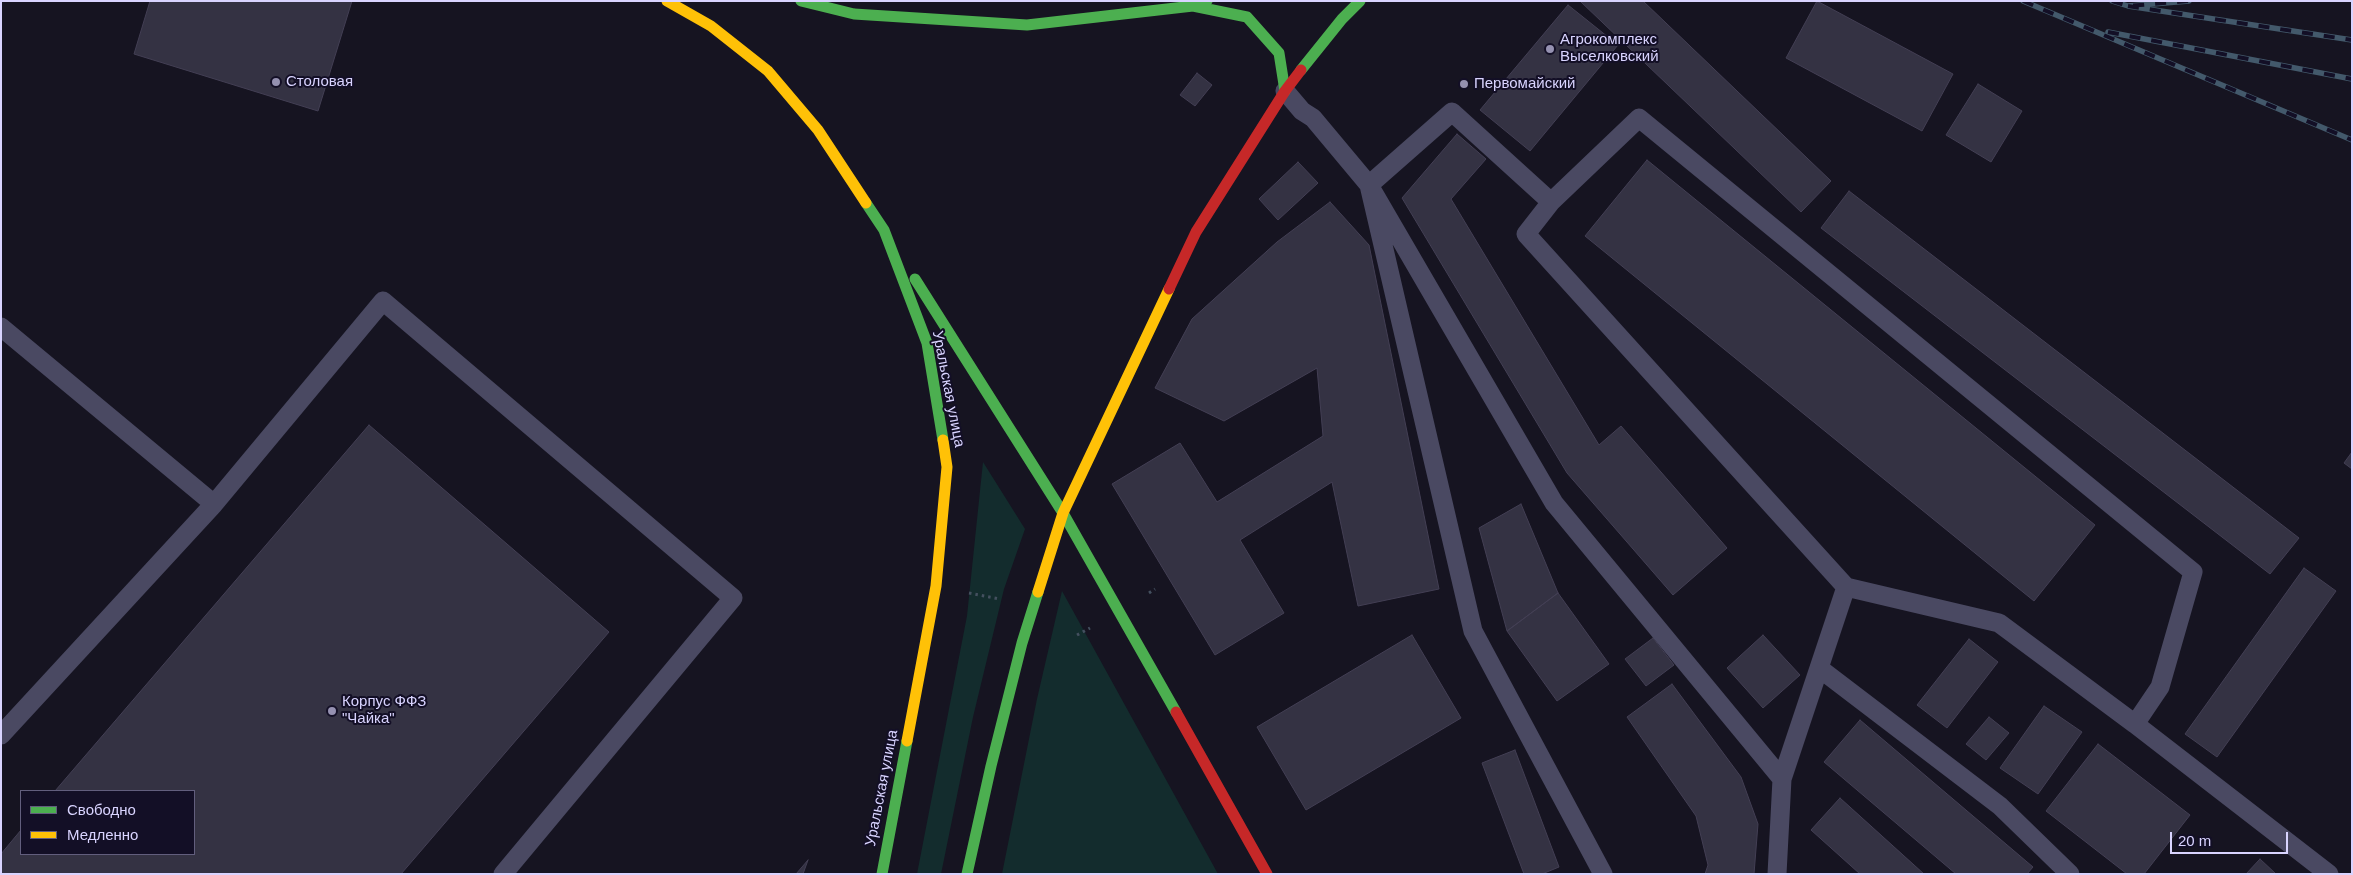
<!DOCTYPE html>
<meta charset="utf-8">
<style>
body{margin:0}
#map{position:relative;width:2353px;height:875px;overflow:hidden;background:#161421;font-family:Helvetica,sans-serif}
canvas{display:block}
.frame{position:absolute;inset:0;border:2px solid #d9d4ff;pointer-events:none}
.legend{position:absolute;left:20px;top:790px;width:175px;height:65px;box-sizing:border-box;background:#130f26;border:1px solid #625e7d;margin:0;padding:6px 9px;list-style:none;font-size:15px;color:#d9d4ff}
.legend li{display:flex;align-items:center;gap:10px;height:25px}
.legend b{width:25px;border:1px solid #625e7d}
.scale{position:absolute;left:2170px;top:832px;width:118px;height:22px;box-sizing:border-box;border:2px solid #d9d4ff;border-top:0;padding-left:6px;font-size:15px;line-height:18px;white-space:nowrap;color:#d9d4ff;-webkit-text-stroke:4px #130f26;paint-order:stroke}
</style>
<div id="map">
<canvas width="2353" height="875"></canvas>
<div class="frame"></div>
<ul class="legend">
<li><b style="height:6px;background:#4caf50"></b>Свободно</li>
<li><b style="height:6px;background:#ffc107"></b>Медленно</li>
</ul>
<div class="scale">20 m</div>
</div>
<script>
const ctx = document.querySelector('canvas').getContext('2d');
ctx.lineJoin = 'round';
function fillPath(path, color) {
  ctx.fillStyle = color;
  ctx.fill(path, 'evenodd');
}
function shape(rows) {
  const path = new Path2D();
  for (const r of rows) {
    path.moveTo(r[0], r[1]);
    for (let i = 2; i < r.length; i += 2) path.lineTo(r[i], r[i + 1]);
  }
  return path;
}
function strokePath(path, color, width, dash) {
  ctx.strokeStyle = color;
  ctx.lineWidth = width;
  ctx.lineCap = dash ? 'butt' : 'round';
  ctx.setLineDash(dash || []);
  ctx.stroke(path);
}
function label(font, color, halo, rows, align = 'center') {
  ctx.font = font + ' Helvetica,sans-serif';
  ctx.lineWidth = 4;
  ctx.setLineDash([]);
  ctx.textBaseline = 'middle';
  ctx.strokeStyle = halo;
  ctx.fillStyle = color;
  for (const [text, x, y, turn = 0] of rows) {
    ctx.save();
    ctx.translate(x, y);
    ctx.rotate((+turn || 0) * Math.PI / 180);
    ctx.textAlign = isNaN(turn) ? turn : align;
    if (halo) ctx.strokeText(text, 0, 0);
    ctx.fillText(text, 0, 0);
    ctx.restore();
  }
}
fillPath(shape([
 [983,462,1025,529,1004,589,973,717,941,874,917,874,967,616],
 [1062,591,1218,874,1002,874,1037,699]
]), '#132c2d');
const building = shape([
 [150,1,352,1,318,111,134,54,150,1],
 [1580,1,1643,1,1831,181,1801,212,1580,1],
 [1817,1,1953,74,1922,131,1786,58,1817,1],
 [1568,5,1618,45,1530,151,1480,110,1568,5],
 [1197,73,1212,85,1195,106,1180,95,1197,73],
 [1978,84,2022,111,1991,162,1946,135,1978,84],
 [1457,134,1486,159,1451,199,1599,445,1621,426,1727,548,1673,595,1567,473,1402,198,1457,134],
 [1647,160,2095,525,2034,601,1585,236,1647,160],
 [1298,162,1318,183,1278,220,1259,199,1298,162],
 [1849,191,2299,538,2270,574,1821,228,1849,191],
 [1330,202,1369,245,1439,589,1358,606,1332,482,1240,540,1284,613,1215,655,1112,484,1180,443,1217,502,1323,436,1317,368,1224,421,1155,388,1192,319,1277,242,1330,202],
 [369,425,609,632,401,874,1,874,1,854,21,830,21,854,194,854,194,791,55,791,369,425],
 [2352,452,2352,469,2344,463,2352,452],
 [1521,504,1558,593,1507,631,1479,528,1521,504],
 [2304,568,2336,591,2217,757,2185,734,2304,568],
 [1558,593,1609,664,1557,701,1507,631,1558,593],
 [1412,635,1461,718,1306,810,1257,727,1412,635],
 [1763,635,1800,675,1763,708,1727,668,1763,635],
 [1653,638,1674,665,1646,686,1625,659,1653,638],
 [1969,639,1998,662,1947,728,1917,705,1969,639],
 [1672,684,1741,777,1758,824,1754,874,1705,874,1708,865,1696,816,1627,717,1672,684],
 [2044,706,2082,732,2038,794,2000,768,2044,706],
 [1989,717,2009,733,1986,760,1966,744,1989,717],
 [1860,720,2033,867,2027,874,1956,874,1824,762,1860,720],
 [2098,744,2190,815,2144,874,2127,874,2046,811,2098,744],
 [1515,750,1559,867,1542,874,1524,874,1482,763,1515,750],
 [1840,798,1924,874,1860,874,1811,830,1840,798],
 [2260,859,2276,874,2246,874,2260,859],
 [808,860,803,874,796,874,808,860]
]);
fillPath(building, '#343243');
strokePath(building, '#433f54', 1);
strokePath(shape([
 [969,593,1000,599],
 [1149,593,1155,589],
 [1077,635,1090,628]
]), '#44505f', 3, [2.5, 4]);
strokePath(shape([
 [1285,91,1302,111,1313,118,1369,185,1473,631,1603,874],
 [1551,202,1639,118,2193,572,2160,687,2135,724,1999,623,1846,587],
 [1,327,214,504],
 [1819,668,2000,806,2070,874],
 [2135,724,2329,874],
 [1,735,214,504,383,301,733,598,503,874],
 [1777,874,1782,779,1554,503,1369,185,1452,112,1551,202,1526,234,1846,587,1782,779]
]), '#4a4962', 19);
strokePath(shape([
 [801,1,854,14,1027,25,1193,6,1207,1],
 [1193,6,1247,17,1279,53,1285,91],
 [1301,70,1342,19,1360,1],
 [866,203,884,230,927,343,943,440],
 [915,279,1063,513,1176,712],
 [882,874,907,741],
 [967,874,991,766,1022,643,1038,592]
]), '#4caf50', 11);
strokePath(shape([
 [667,1,711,26,768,71,818,130,866,203],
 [1038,592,1063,513,1169,289],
 [907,741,936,586,947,467,943,440]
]), '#ffc107', 11);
strokePath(shape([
 [1169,289,1196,232,1285,91,1301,70],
 [1176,712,1267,874]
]), '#c62828', 11);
const rail = shape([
 [2023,1,2352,140],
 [2112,1,2128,6,2189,1],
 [2128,6,2352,40],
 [2108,32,2352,79]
]);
strokePath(rail, '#43596b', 5.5);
strokePath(rail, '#130f26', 4, [11]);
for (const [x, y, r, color] of [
 [1550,49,5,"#9591b1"],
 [276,82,5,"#9591b1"],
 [1464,84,5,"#9591b1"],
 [332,711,5,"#9591b1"]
]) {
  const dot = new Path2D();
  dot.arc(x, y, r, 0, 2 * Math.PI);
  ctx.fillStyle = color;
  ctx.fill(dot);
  strokePath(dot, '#130f26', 2);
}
label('15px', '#d9d4ff', '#130f26', [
 ["Агрокомплекс",1560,40],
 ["Выселковский",1560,57],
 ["Столовая",286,82],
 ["Первомайский",1474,84],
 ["Корпус ФФЗ",342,702],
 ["\"Чайка\"",342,719]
], 'left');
label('15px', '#d9d4ff', '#130f26', [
 ["Уральская улица",948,389,79],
 ["Уральская улица",882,788,-79]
]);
</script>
